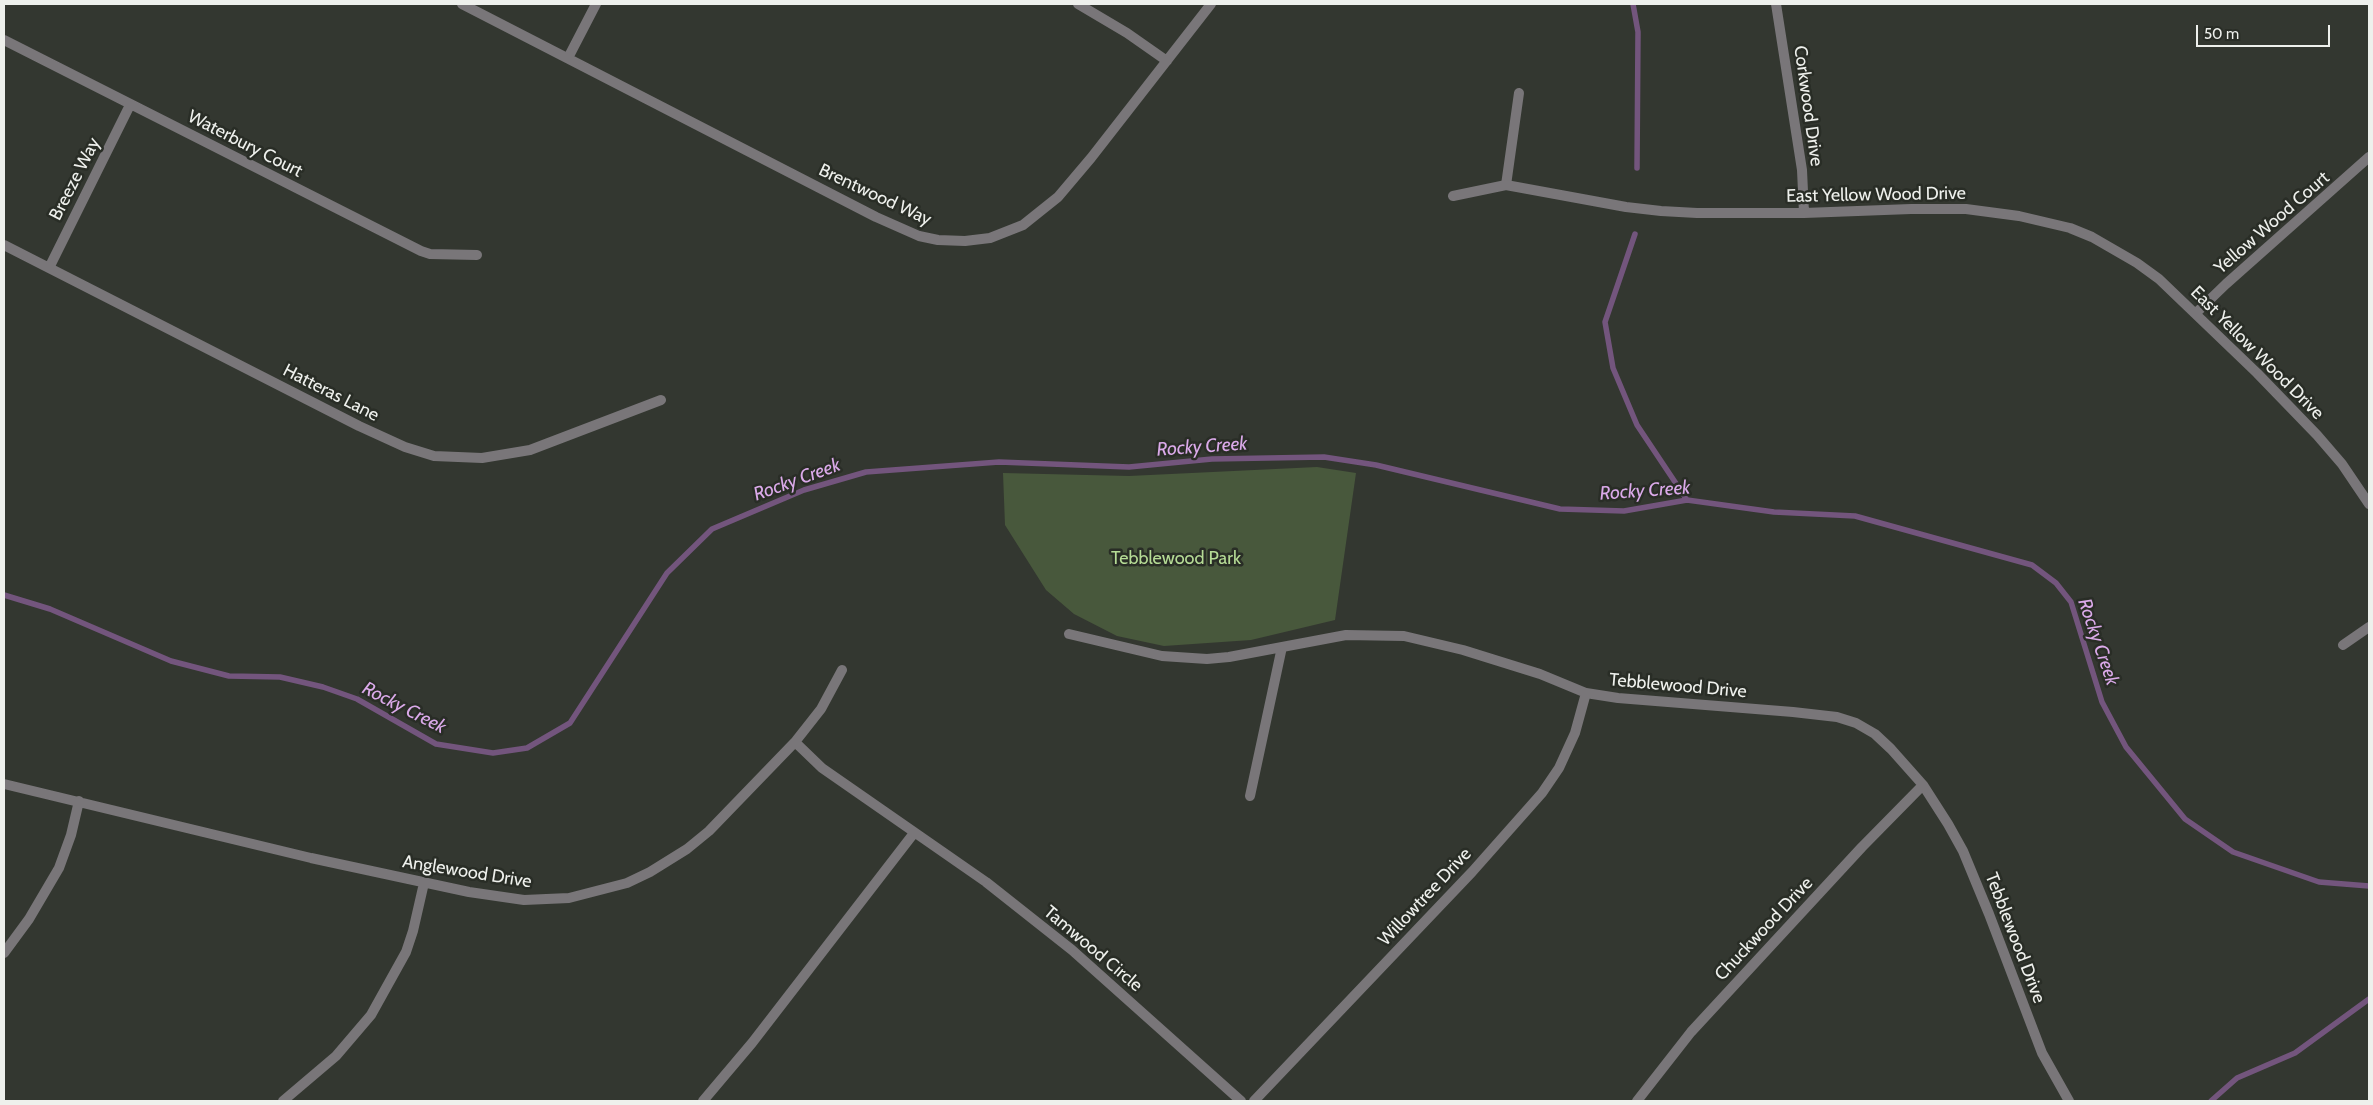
<!DOCTYPE html>
<style>
body{margin:0}
#map{position:relative;width:2373px;height:1105px;overflow:hidden;background:#333730;font-family:Cabin,sans-serif}
canvas{display:block}
.frame{position:absolute;inset:0;border:5px solid #eef0ec;pointer-events:none}
.scale{position:absolute;left:2196px;top:25px;width:134px;height:22px;box-sizing:border-box;border:2px solid #eef0ec;border-top:0;padding-left:6px;font-size:15px;line-height:18px;white-space:nowrap;color:#eef0ec;-webkit-text-stroke:4px #292d26;paint-order:stroke}
</style>
<div id="map">
<canvas width="2373" height="1105"></canvas>
<div class="frame"></div>
<div class="scale">50 m</div>
</div>
<script>
const ctx = document.querySelector('canvas').getContext('2d');
ctx.lineJoin = 'round';
function fillPath(path, color) {
  ctx.fillStyle = color;
  ctx.fill(path, 'evenodd');
}
function shape(rows) {
  const path = new Path2D();
  for (const r of rows) {
    path.moveTo(r[0], r[1]);
    for (let i = 2; i < r.length; i += 2) path.lineTo(r[i], r[i + 1]);
  }
  return path;
}
function strokePath(path, color, width, dash) {
  ctx.strokeStyle = color;
  ctx.lineWidth = width;
  ctx.lineCap = dash ? 'butt' : 'round';
  ctx.setLineDash(dash || []);
  ctx.stroke(path);
}
function label(font, color, halo, rows, align = 'center') {
  ctx.font = font + ' Cabin,sans-serif';
  ctx.lineWidth = 5;
  ctx.setLineDash([]);
  ctx.textBaseline = 'middle';
  ctx.strokeStyle = halo;
  ctx.fillStyle = color;
  for (const [text, x, y, turn = 0] of rows) {
    ctx.save();
    ctx.translate(x, y);
    ctx.rotate((+turn || 0) * Math.PI / 180);
    ctx.textAlign = isNaN(turn) ? turn : align;
    if (halo) ctx.strokeText(text, 0, 0);
    ctx.fillText(text, 0, 0);
    ctx.restore();
  }
}
fillPath(shape([
 [1317,467,1356,473,1335,620,1251,640,1164,646,1117,636,1074,614,1046,590,1005,525,1003,473,1129,476]
]), '#48583c');
strokePath(shape([
 [1633,4,1638,32,1637,168],
 [1635,234,1605,322,1613,368,1637,425,1687,500],
 [4,595,50,609,171,661,229,676,280,677,323,687,357,699,436,744,493,753,527,748,570,723,667,573,712,529,804,490,866,472,999,462,1129,467,1212,459,1324,457,1376,465,1560,509,1624,511,1687,500,1774,512,1855,516,2032,565,2056,583,2071,602,2102,702,2126,747,2185,819,2233,852,2319,882,2369,886],
 [2211,1101,2237,1078,2295,1053,2369,999]
]), '#73557d', 5.5);
strokePath(shape([
 [1506,185,1519,93]
]), '#797679', 10);
strokePath(shape([
 [462,4,876,217,919,236,938,240,965,241,990,238,1023,225,1058,197,1091,158,1211,4],
 [1078,4,1127,33,1167,61],
 [1776,4,1802,170,1804,213],
 [4,40,421,251,430,254,477,255],
 [568,58,596,4],
 [1453,196,1506,185,1626,207,1661,211,1697,213,1804,213,1911,209,1966,209,2019,216,2070,228,2092,237,2137,263,2159,279,2257,373,2317,435,2342,464,2369,504],
 [4,245,359,426,405,447,434,456,482,458,530,450,661,400],
 [49,268,130,105],
 [2196,313,2226,284,2369,157],
 [1069,634,1162,656,1207,659,1229,657,1346,635,1404,636,1463,650,1540,674,1586,693,1618,698,1793,712,1837,717,1856,723,1875,734,1891,749,1923,785,1948,824,1963,851,1989,914,2042,1053,2069,1101],
 [2343,645,2369,627],
 [795,742,822,768,986,882,1072,950,1241,1101],
 [4,784,311,858,469,892,524,900,569,898,627,883,650,872,687,849,709,831,795,742,821,709,842,670],
 [1250,796,1282,647],
 [4,953,29,919,59,868,71,835,79,801],
 [283,1101,336,1056,371,1015,406,952,413,931,424,883],
 [703,1101,752,1043,914,833],
 [1254,1101,1472,872,1542,793,1559,768,1575,733,1586,693],
 [1637,1101,1691,1032,1862,847,1923,785]
]), '#797679', 10);
label('18px', '#eef0ec', '#292d26', [
 ["Corkwood Drive",1808,106,82],
 ["Waterbury Court",245,144,27],
 ["Breeze Way",75,179,-63],
 ["Brentwood Way",875,195,25],
 ["East Yellow Wood Drive",1876,195,-1],
 ["Yellow Wood Court",2272,223,-41],
 ["East Yellow Wood Drive",2257,353,45],
 ["Hatteras Lane",331,393,27],
 ["Tebblewood Drive",1678,686,5],
 ["Anglewood Drive",467,872,9],
 ["Willowtree Drive",1425,897,-47],
 ["Chuckwood Drive",1764,929,-47],
 ["Tebblewood Drive",2015,938,69],
 ["Tamwood Circle",1093,949,40]
]);
label('18px', '#b5db95', '#292d26', [
 ["Tebblewood Park",1176,559]
]);
label('italic 19px', '#dbaaea', '#292d26', [
 ["Rocky Creek",1202,447,-4],
 ["Rocky Creek",797,480,-20],
 ["Rocky Creek",1645,491,-4],
 ["Rocky Creek",2098,642,71],
 ["Rocky Creek",404,708,27]
]);
</script>
